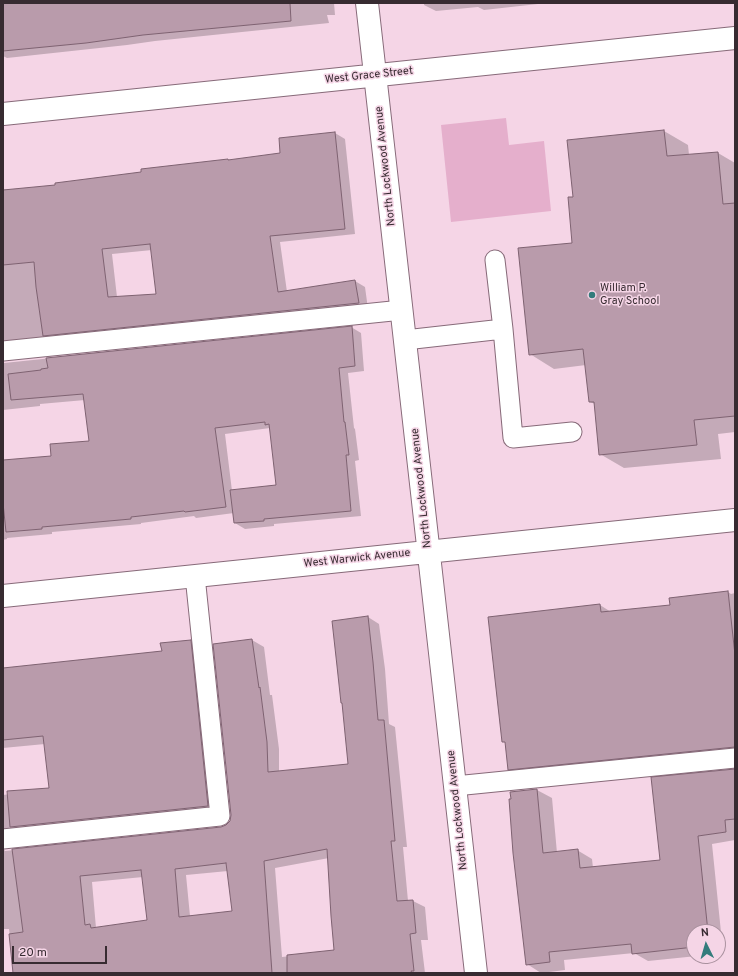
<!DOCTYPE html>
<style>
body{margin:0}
#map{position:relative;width:738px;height:976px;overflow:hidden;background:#f5d5e6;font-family:Overpass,sans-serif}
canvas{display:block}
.frame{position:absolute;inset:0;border:4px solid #372b31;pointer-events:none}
.north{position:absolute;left:686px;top:924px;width:40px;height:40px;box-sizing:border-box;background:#f5d5e6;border:1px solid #a9919e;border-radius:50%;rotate:355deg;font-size:11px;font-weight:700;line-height:16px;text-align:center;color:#372b31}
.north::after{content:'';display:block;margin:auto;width:14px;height:18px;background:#337c7c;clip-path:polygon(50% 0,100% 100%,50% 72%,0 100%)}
.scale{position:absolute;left:12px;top:946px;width:95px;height:18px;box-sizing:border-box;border:2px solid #372b31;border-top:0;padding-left:5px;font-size:12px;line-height:14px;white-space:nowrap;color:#372b31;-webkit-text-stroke:3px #f5d5e6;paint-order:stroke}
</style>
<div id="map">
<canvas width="738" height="976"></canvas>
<div class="frame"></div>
<div class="north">N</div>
<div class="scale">20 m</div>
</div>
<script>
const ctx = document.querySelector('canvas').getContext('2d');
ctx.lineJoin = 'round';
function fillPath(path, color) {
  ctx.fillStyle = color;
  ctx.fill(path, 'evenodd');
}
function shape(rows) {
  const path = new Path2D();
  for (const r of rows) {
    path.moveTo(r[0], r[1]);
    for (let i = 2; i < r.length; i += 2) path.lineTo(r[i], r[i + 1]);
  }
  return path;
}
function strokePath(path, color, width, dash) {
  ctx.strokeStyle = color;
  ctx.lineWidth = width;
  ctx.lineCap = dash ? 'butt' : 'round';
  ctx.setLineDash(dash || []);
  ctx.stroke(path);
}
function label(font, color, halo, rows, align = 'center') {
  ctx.font = font + ' Overpass,sans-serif';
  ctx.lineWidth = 3;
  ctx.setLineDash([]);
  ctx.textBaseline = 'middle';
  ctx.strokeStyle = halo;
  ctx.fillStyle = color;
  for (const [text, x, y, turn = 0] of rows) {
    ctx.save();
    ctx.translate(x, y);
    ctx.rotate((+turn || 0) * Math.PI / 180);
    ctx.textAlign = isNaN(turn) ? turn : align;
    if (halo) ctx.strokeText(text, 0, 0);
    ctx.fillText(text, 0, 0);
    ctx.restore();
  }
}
fillPath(shape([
 [506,118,509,145,544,141,551,211,451,222,441,125]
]), '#e5afcc');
fillPath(shape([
 [3,3,334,3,335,15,327,15,329,23,155,41,127,45,7,58,3,56],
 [424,3,547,3,484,10,478,7,436,11,424,5],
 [664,131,688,145,689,155,718,153,735,163,735,432,718,434,721,459,624,468,600,454,595,404,590,402,586,365,554,369,530,354,573,244,575,197],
 [335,133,345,139,355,234,280,242,287,292,355,281,365,287,368,309,3,352,3,189,6,190,56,186,281,154],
 [152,250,157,295,117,297,112,254],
 [351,327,361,333,364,371,348,373,354,428,355,429,359,460,355,461,361,516,274,524,274,526,245,529,235,523,234,513,196,518,194,516,141,523,141,524,52,532,52,534,7,538,7,539,3,540,3,461,52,457,90,442,85,400,40,404,40,406,3,410,3,361,4,363],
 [270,428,277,486,232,491,225,434],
 [728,592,731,594,735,593,735,756,523,777,509,769,506,743,503,741,489,618,600,605,611,612,672,606],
 [368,617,379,624,385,669,389,724,395,727,407,847,403,847,408,901,413,901,425,907,428,940,421,940,425,973,14,973,9,929,3,929,3,795,50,789,45,744,3,748,3,669,163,651,190,641,202,647,219,812,3,848,5,851,221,828,227,825,231,820,252,640,264,647,270,695,272,695,279,749,279,772,349,765],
 [329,858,335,951,282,957,275,868],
 [228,871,233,912,190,916,186,875],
 [143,877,148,921,96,928,92,882],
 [735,770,735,840,712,844,722,942,718,943,718,932,694,932,694,956,697,956,648,961,634,953,564,960,565,970,541,973,527,964,511,792,537,790,552,798,557,853,577,850,592,859,593,868,661,861]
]), '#0003');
const building = shape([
 [3,3,290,3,291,21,143,35,86,43,3,51,3,3],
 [664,130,667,156,718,152,723,204,735,203,735,416,694,420,697,445,599,455,594,402,589,402,583,349,529,355,518,248,572,243,568,197,573,197,567,140,664,130],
 [335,132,345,229,270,236,278,292,355,280,359,303,43,336,36,287,34,262,3,265,3,190,55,185,55,183,141,172,141,169,228,159,228,160,280,153,279,138,335,132],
 [150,244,156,294,108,297,102,249,150,244],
 [352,326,355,366,339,368,344,422,345,422,349,455,346,455,351,511,264,519,264,521,234,523,230,490,276,485,269,424,265,425,265,422,215,428,226,507,185,512,184,511,131,517,131,519,42,527,42,529,6,532,3,503,3,460,51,456,50,444,89,441,83,394,11,400,8,374,41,370,41,369,48,368,46,358,352,326],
 [728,591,735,655,735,747,508,770,505,742,502,742,488,617,600,604,601,612,670,605,669,598,728,591],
 [368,616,373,662,378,720,384,720,395,841,391,841,397,901,413,900,416,933,410,934,414,971,411,971,412,973,287,973,287,955,334,950,331,916,327,849,264,861,272,973,13,973,9,934,23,932,12,849,221,827,226,825,230,821,231,815,213,644,252,639,259,688,260,687,267,742,268,772,348,764,342,703,341,703,337,666,332,621,368,616],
 [226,863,232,911,179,917,175,869,226,863],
 [141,870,147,920,91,928,90,924,85,925,80,876,141,870],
 [191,640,208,806,10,827,7,791,49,788,43,736,3,740,3,668,162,651,160,643,191,640],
 [735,769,735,819,725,820,726,832,698,836,708,932,694,932,694,947,632,954,631,944,549,952,550,962,526,965,513,853,509,799,511,799,510,792,537,789,543,853,578,849,580,868,660,860,651,777,735,769]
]);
fillPath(building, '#b99bab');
strokePath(building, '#7e6271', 1);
const lane = shape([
 [503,329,513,438,572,432],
 [405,340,503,329,495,260],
 [3,351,402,310],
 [455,786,735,758],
 [3,839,220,816,195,576]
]);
const street = shape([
 [367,3,476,973],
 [3,114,735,38],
 [3,596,735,520]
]);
strokePath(lane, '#876a79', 21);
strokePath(street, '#876a79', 24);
strokePath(lane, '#fff', 19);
strokePath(street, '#fff', 22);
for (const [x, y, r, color] of [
 [592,295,4,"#337c7c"]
]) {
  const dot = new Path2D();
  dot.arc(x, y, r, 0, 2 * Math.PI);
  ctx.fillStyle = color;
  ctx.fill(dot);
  strokePath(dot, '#f5d5e6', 1.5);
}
label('11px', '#372b31', '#f5d5e6', [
 ["West Grace Street",369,76,-6],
 ["North Lockwood Avenue",386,166,-96],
 ["North Lockwood Avenue",422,488,-96],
 ["West Warwick Avenue",357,559,-6],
 ["North Lockwood Avenue",458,810,-96]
]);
label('11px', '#372b31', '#f5d5e6', [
 ["William P.",600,289],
 ["Gray School",600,302]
], 'left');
</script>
